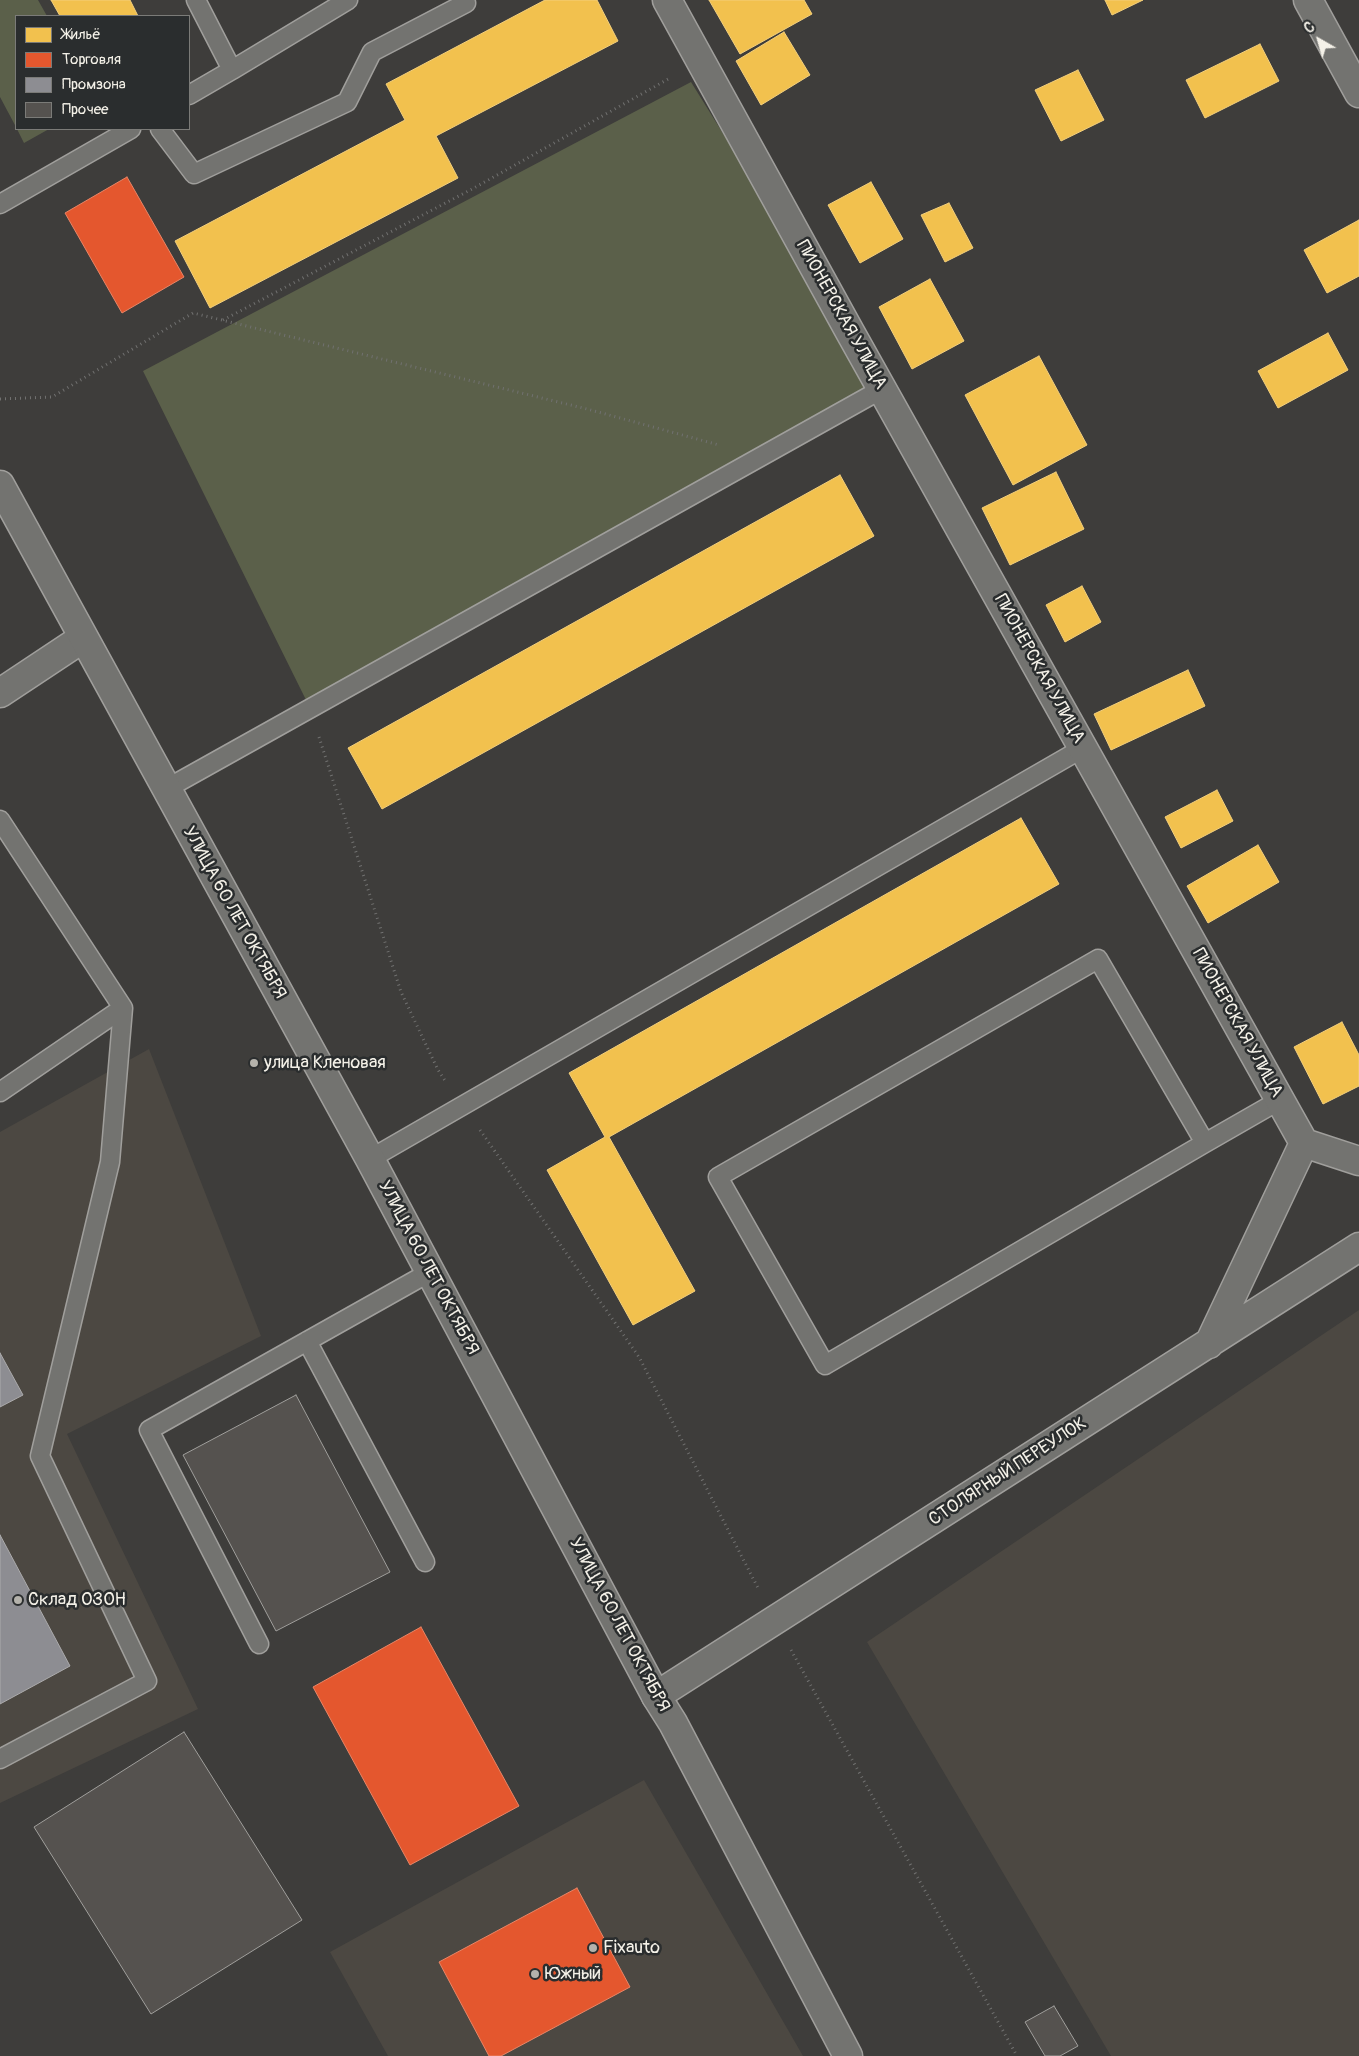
<!DOCTYPE html>
<meta charset="utf-8">
<style>
body{margin:0}
#map{position:relative;width:1359px;height:2056px;overflow:hidden;background:#3e3d3b;font-family:Pangolin,sans-serif}
canvas{display:block}
.legend{position:absolute;left:15px;top:15px;width:175px;height:115px;box-sizing:border-box;background:#2a2d2e;border:1px solid #7b7b78;margin:0;padding:6px 9px;list-style:none;font-size:15px;color:#f4f1e8}
.legend li{display:flex;align-items:center;gap:10px;height:25px}
.legend b{width:25px;border:1px solid #7b7b78}
.north{position:absolute;left:1294px;top:15px;width:50px;height:50px;-webkit-text-stroke:4px #2a2d2e;paint-order:stroke;rotate:322deg;font-size:14px;font-weight:700;line-height:20px;text-align:center;color:#f4f1e8}
.north::after{content:'';display:block;margin:auto;width:18px;height:22px;background:#f4f1e8;clip-path:polygon(50% 0,100% 100%,50% 72%,0 100%)}
</style>
<div id="map">
<canvas width="1359" height="2056"></canvas>
<ul class="legend">
<li><b style="height:14px;background:#f2c14e"></b>Жильё</li>
<li><b style="height:14px;background:#e4572e"></b>Торговля</li>
<li><b style="height:14px;background:#8d8d92"></b>Промзона</li>
<li><b style="height:14px;background:#55524f"></b>Прочее</li>
</ul>
<div class="north">С</div>
</div>
<script>
const ctx = document.querySelector('canvas').getContext('2d');
ctx.lineJoin = 'round';
function fillPath(path, color) {
  ctx.fillStyle = color;
  ctx.fill(path, 'evenodd');
}
function shape(rows) {
  const path = new Path2D();
  for (const r of rows) {
    path.moveTo(r[0], r[1]);
    for (let i = 2; i < r.length; i += 2) path.lineTo(r[i], r[i + 1]);
  }
  return path;
}
function strokePath(path, color, width, dash) {
  ctx.strokeStyle = color;
  ctx.lineWidth = width;
  ctx.lineCap = dash ? 'butt' : 'round';
  ctx.setLineDash(dash || []);
  ctx.stroke(path);
}
function label(font, color, halo, rows, align = 'center') {
  ctx.font = font + ' Pangolin,sans-serif';
  ctx.lineWidth = 5;
  ctx.setLineDash([]);
  ctx.textBaseline = 'middle';
  ctx.strokeStyle = halo;
  ctx.fillStyle = color;
  for (const [text, x, y, turn = 0] of rows) {
    ctx.save();
    ctx.translate(x, y);
    ctx.rotate((+turn || 0) * Math.PI / 180);
    ctx.textAlign = isNaN(turn) ? turn : align;
    if (halo) ctx.strokeText(text, 0, 0);
    ctx.fillText(text, 0, 0);
    ctx.restore();
  }
}
fillPath(shape([
 [149,1049,261,1336,67,1434,198,1709,0,1803,0,1132],
 [1359,1310,1359,2056,1111,2056,867,1642],
 [644,1780,803,2056,388,2056,330,1952]
]), '#4c4842');
fillPath(shape([
 [0,0,38,0,47,16,16,16,16,127,0,97],
 [691,82,882,389,310,708,143,371],
 [17,129,49,129,24,143]
]), '#5b604a');
const homes = shape([
 [51,0,130,0,138,16,60,16,51,0],
 [545,0,597,0,618,41,436,136,458,178,210,308,175,241,405,120,386,84,545,0],
 [709,0,804,0,812,14,740,54,709,0],
 [1105,0,1143,0,1112,15,1105,0],
 [784,32,810,75,761,105,736,61,784,32],
 [1260,44,1279,81,1205,118,1186,80,1260,44],
 [1078,70,1104,120,1061,141,1035,90,1078,70],
 [871,182,903,239,860,263,828,205,871,182],
 [949,203,973,248,945,262,921,215,949,203],
 [1359,220,1359,276,1327,293,1304,250,1359,220],
 [930,279,964,341,912,369,879,307,930,279],
 [1328,333,1348,370,1278,408,1258,371,1328,333],
 [1039,356,1087,445,1013,485,965,395,1039,356],
 [1056,472,1084,529,1010,565,982,508,1056,472],
 [840,475,874,536,382,809,348,748,840,475],
 [1082,586,1101,622,1065,642,1046,605,1082,586],
 [1188,670,1205,706,1111,750,1094,714,1188,670],
 [1217,790,1233,821,1181,848,1165,817,1217,790],
 [1021,818,1059,884,609,1137,695,1291,633,1325,547,1170,605,1137,569,1073,1021,818],
 [1258,845,1279,882,1208,923,1187,886,1258,845],
 [1342,1022,1359,1055,1359,1086,1323,1104,1294,1047,1342,1022]
]);
fillPath(homes, '#f2c14e');
strokePath(homes, '#f3cf7c', 1);
const shops = shape([
 [127,177,184,277,122,313,65,213,127,177],
 [421,1627,519,1806,410,1865,313,1687,421,1627],
 [577,1888,630,1987,501,2056,489,2056,439,1962,577,1888]
]);
fillPath(shops, '#e4572e');
strokePath(shops, '#e98566', 1);
const industry = shape([
 [0,1353,23,1395,0,1407,0,1353],
 [0,1535,70,1666,0,1704,0,1535]
]);
fillPath(industry, '#8d8d92');
strokePath(industry, '#acabac', 1);
const building = shape([
 [296,1395,390,1572,276,1631,183,1455,296,1395],
 [184,1732,302,1920,151,2014,34,1827,184,1732],
 [1054,2006,1078,2046,1060,2056,1045,2056,1025,2022,1054,2006]
]);
fillPath(building, '#55524f');
strokePath(building, '#a09f9c', 1);
const lane = shape([
 [232,70,348,0],
 [189,95,232,70,196,0],
 [160,129,194,174,347,102,372,52,466,3,465,0],
 [0,204,131,129],
 [166,789,882,389],
 [0,820,123,1008,0,1092],
 [1205,1143,1098,959,718,1177,825,1365,1205,1143,1280,1100],
 [370,1159,1083,748],
 [307,1341,425,1562],
 [259,1644,149,1430,430,1272],
 [0,1759,147,1681,40,1456,110,1162,123,1008]
]);
const street = shape([
 [667,0,850,332,1304,1143,1209,1344],
 [1308,0,1359,93],
 [0,693,83,638],
 [1304,1143,1359,1161],
 [656,1696,1359,1247]
]);
const primary = shape([
 [0,485,370,1159,656,1696,673,1723,848,2056]
]);
strokePath(lane, '#a09f9c', 21);
strokePath(street, '#a09f9c', 31);
strokePath(primary, '#a09f9c', 31);
strokePath(shape([
 [223,320,474,188,670,78],
 [0,399,52,397,193,313,587,409,719,445],
 [319,737,401,992,438,1070,446,1082],
 [480,1130,639,1357,759,1590],
 [791,1650,1017,2056]
]), '#717170', 3, [1, 4]);
strokePath(lane, '#737370', 18);
strokePath(street, '#737370', 28);
strokePath(primary, '#737370', 28);
for (const [x, y, r, color] of [
 [254,1063,5,"#b4b2ab"],
 [18,1600,5,"#b4b2ab"],
 [593,1948,5,"#b4b2ab"],
 [535,1974,5,"#b4b2ab"]
]) {
  const dot = new Path2D();
  dot.arc(x, y, r, 0, 2 * Math.PI);
  ctx.fillStyle = color;
  ctx.fill(dot);
  strokePath(dot, '#2a2d2e', 2);
}
label('18px', '#f4f1e8', '#2a2d2e', [
 ["ПИОНЕРСКАЯ УЛИЦА",841,315,61],
 ["ПИОНЕРСКАЯ УЛИЦА",1039,669,61],
 ["УЛИЦА 60 ЛЕТ ОКТЯБРЯ",234,913,61],
 ["ПИОНЕРСКАЯ УЛИЦА",1237,1023,61],
 ["УЛИЦА 60 ЛЕТ ОКТЯБРЯ",428,1268,62],
 ["СТОЛЯРНЫЙ ПЕРЕУЛОК",1008,1472,-33],
 ["УЛИЦА 60 ЛЕТ ОКТЯБРЯ",619,1625,62]
]);
label('18px', '#f4f1e8', '#2a2d2e', [
 ["улица Кленовая",264,1063],
 ["Склад ОЗОН",28,1600],
 ["Fixauto",603,1948],
 ["Южный",545,1974]
], 'left');
</script>
